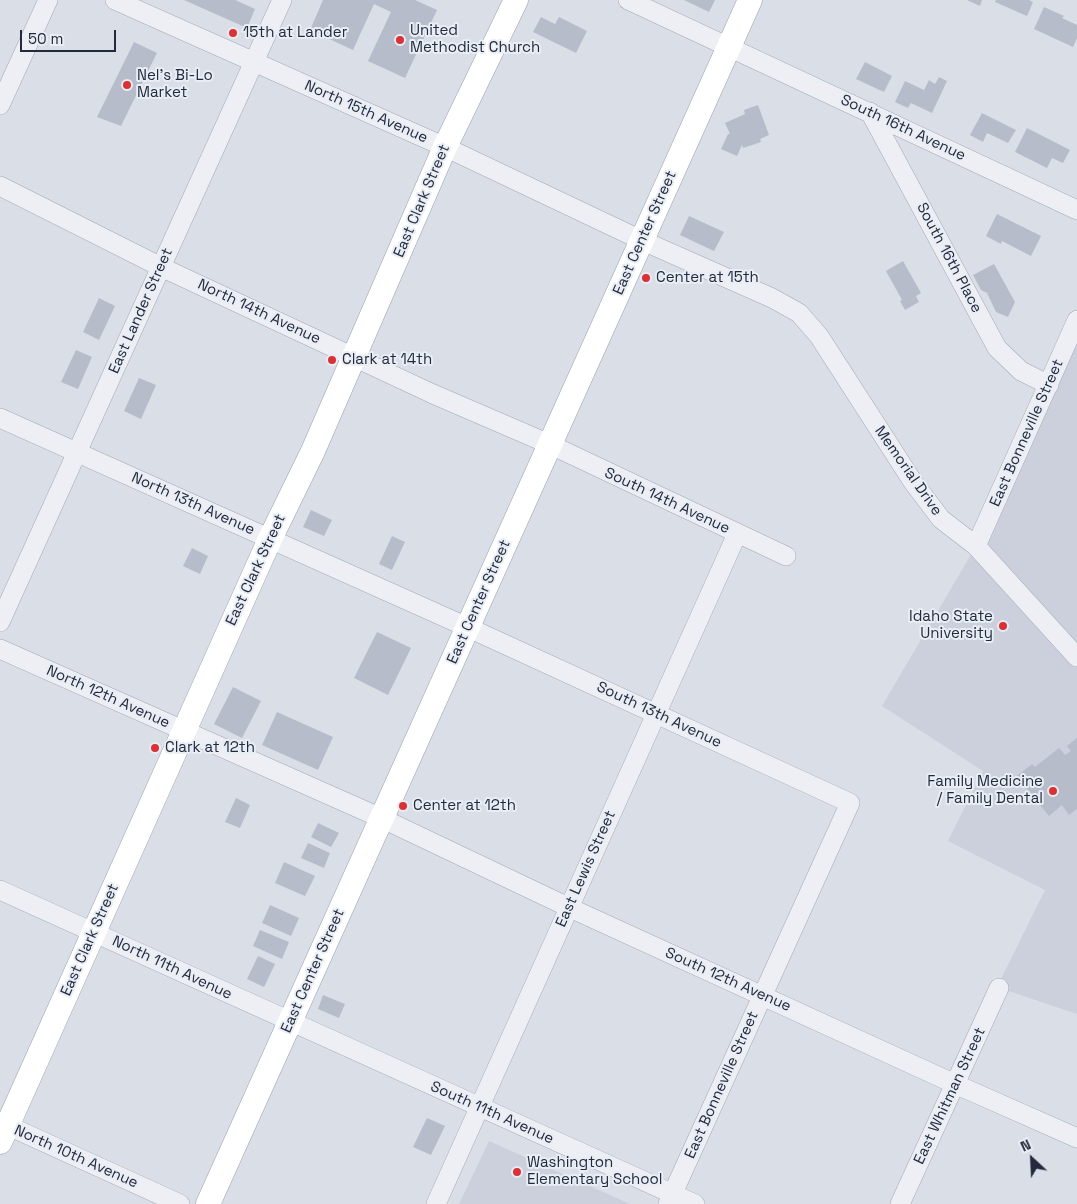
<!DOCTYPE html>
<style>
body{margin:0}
#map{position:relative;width:1077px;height:1204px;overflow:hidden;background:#dadee7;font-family:"Space Grotesk",sans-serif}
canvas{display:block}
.north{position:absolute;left:1007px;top:1134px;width:50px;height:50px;-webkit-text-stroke:4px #e9edf4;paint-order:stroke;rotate:335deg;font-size:14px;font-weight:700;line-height:20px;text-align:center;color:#232a3e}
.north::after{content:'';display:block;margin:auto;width:18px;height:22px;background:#232a3e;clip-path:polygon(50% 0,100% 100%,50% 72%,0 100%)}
.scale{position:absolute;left:20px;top:30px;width:96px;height:22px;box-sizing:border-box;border:2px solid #232a3e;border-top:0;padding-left:6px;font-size:15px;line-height:18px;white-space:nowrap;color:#232a3e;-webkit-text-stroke:4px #e9edf4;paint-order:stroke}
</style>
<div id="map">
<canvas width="1077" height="1204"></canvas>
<div class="north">N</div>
<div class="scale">50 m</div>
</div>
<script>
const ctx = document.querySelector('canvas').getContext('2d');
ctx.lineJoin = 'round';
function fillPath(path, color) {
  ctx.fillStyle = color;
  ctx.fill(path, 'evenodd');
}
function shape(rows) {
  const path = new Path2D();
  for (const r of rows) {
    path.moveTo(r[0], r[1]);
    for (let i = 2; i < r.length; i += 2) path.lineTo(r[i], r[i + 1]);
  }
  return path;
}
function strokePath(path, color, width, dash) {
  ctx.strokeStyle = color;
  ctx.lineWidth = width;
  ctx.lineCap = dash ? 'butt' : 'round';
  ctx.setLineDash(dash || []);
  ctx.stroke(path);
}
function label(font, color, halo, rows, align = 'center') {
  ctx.font = font + ' "Space Grotesk",sans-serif';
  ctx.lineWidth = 4;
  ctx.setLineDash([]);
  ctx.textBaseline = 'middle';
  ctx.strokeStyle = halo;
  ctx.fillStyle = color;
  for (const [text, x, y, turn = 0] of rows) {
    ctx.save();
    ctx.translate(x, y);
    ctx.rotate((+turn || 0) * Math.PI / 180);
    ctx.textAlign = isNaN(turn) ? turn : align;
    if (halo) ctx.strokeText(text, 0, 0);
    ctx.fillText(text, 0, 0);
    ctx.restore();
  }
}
fillPath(shape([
 [1077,344,1077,1014,997,987,1045,890,948,841,983,771,882,706,976,546,1056,389],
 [489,1141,630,1204,459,1204]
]), '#ccd0dc');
fillPath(shape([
 [184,0,235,0,255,9,247,28],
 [323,0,415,0,437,10,405,78,368,61,391,12,374,4,353,50,310,30],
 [684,0,715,0,709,12],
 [967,0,982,0,980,6],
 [996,0,1029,0,1033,2,1027,16,995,2],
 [1044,7,1064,16,1062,18,1077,25,1077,38,1073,47,1034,29],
 [541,17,555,24,559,17,587,31,576,53,533,32],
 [134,42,157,53,121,126,97,117],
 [865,62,892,76,884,92,856,79],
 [939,77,947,81,932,113,911,103,908,108,895,102,905,81,924,90,929,80,935,84],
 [758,105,769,135,760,139,761,142,743,148,742,145,737,156,721,149,728,134,730,134,725,123,745,114,744,110],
 [982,113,1016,130,1008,143,987,133,983,142,970,135],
 [1027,128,1070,150,1063,163,1052,158,1047,168,1015,152],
 [997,214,1041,236,1031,256,1002,241,1001,244,986,236],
 [689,216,724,232,714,251,680,235],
 [903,261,921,293,916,296,919,302,905,310,900,301,902,300,886,271],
 [994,264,1015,302,1008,317,996,312,987,293,981,290,973,275],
 [99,298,115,306,99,340,83,332],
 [76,350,92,357,78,389,61,382],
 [139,378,156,385,141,419,124,411],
 [311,510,332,520,324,536,303,527],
 [392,536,405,542,392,570,379,564],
 [192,548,208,556,200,574,183,566],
 [377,632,411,648,388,695,354,678],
 [233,687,261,701,242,738,214,724],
 [277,712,333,737,318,770,262,745],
 [1077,738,1077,809,1069,815,1062,805,1049,816,1017,776,1032,764,1035,767,1059,748,1065,755,1071,751,1067,746],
 [236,798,250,805,240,828,225,822],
 [318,823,339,833,331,847,311,837],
 [308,843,330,853,324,868,301,858],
 [284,862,315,876,305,896,275,883],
 [270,905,299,918,291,936,262,923],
 [260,930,289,942,282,959,253,946],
 [258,956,275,964,264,987,247,979],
 [323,995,345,1004,339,1018,318,1009],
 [427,1118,445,1126,431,1155,413,1147]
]), '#b7bcca');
const minor = shape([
 [115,0,445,147,641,240,772,298,799,313,819,336,913,482,941,519,976,546,1077,657],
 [628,0,1077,210],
 [0,105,48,0],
 [870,112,997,348,1021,371,1049,385],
 [0,186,161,267,433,394,549,444,786,556],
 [0,418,467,627,850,803,668,1204],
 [976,546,1077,320],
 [0,622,282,0],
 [0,649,381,818,568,907,955,1084,1077,1138],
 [0,890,695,1204],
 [0,1122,180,1204],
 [436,1204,737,534],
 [900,1204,999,988]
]);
const major = shape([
 [0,1142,270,539,313,451,445,147,516,0],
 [208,1204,750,0]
]);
strokePath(minor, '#a3a8b4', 20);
strokePath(major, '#98a0b3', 25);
strokePath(minor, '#edeff5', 19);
strokePath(major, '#fff', 24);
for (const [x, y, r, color] of [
 [233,33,5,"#da3036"],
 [400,40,5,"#da3036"],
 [127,85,5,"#da3036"],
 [646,278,5,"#da3036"],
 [332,360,5,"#da3036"],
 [1003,626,5,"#da3036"],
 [155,748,5,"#da3036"],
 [1053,791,5,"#da3036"],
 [403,806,5,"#da3036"],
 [517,1172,5,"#da3036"]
]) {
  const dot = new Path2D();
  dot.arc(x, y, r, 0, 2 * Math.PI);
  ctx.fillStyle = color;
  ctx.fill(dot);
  strokePath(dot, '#e9edf4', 2);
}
label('15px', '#232a3e', '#e9edf4', [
 ["United",410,31],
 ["Methodist Church",410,48],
 ["15th at Lander",243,33],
 ["Nel's Bi-Lo",137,76],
 ["Market",137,93],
 ["Center at 15th",656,278],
 ["Clark at 14th",342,360],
 ["Idaho State",993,617,"right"],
 ["University",993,634,"right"],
 ["Clark at 12th",165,748],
 ["Family Medicine",1043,782,"right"],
 ["/ Family Dental",1043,799,"right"],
 ["Center at 12th",413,806],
 ["Washington",527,1163],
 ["Elementary School",527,1180]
], 'left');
label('15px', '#232a3e', '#e9edf4', [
 ["North 15th Avenue",366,112,24],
 ["South 16th Avenue",903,128,25],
 ["East Clark Street",422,201,-67],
 ["East Center Street",645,233,-66],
 ["South 16th Place",949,258,62],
 ["East Lander Street",141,311,-66],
 ["North 14th Avenue",259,312,25],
 ["East Bonneville Street",1027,433,-66],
 ["Memorial Drive",908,471,55],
 ["South 14th Avenue",667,501,25],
 ["North 13th Avenue",193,504,24],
 ["East Clark Street",256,570,-65],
 ["East Center Street",479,602,-66],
 ["North 12th Avenue",108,697,24],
 ["South 13th Avenue",659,715,25],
 ["East Lewis Street",586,869,-66],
 ["East Clark Street",90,940,-66],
 ["North 11th Avenue",172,968,25],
 ["East Center Street",313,971,-66],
 ["South 12th Avenue",728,980,24],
 ["East Bonneville Street",722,1085,-66],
 ["East Whitman Street",950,1096,-65],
 ["South 11th Avenue",492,1113,24],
 ["North 10th Avenue",76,1157,24]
]);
</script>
